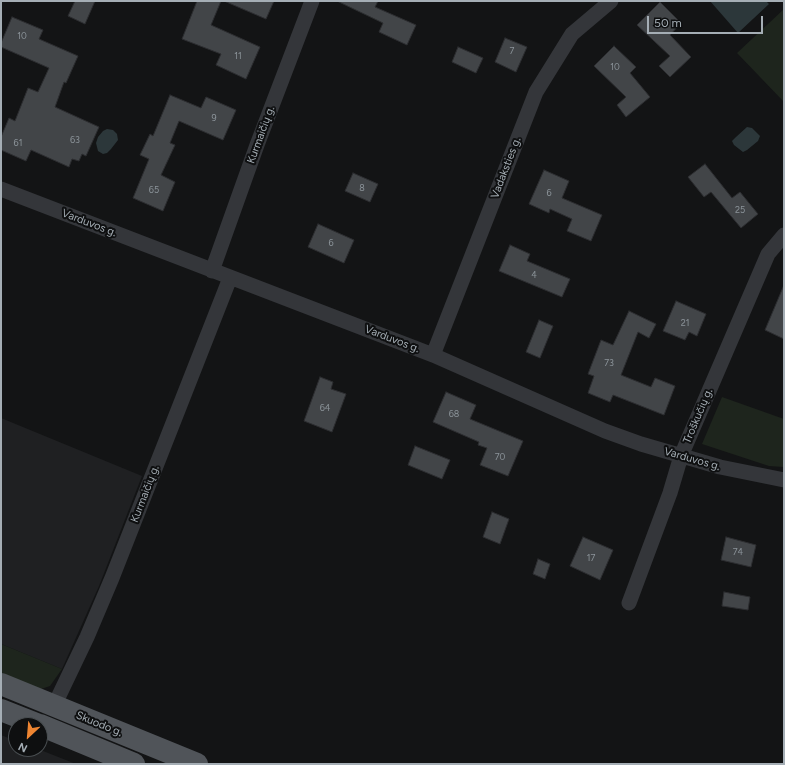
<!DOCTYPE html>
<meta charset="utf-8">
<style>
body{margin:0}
#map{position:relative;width:785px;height:765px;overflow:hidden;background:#131415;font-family:Figtree,sans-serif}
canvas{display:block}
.frame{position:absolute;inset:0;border:2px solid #a5aeb5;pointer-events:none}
.north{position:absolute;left:8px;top:717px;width:40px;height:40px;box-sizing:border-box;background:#0e0f10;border:1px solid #4a4f52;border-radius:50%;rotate:206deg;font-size:11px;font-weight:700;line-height:16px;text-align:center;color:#a5aeb5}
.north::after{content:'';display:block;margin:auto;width:14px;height:18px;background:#ee8532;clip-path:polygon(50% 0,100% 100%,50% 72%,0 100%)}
.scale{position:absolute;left:647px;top:16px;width:116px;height:18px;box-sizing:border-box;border:2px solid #a5aeb5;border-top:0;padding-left:5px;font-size:12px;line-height:14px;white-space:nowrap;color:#a5aeb5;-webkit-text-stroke:3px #0e0f10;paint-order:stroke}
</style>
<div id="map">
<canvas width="785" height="765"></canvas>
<div class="frame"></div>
<div class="north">N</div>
<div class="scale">50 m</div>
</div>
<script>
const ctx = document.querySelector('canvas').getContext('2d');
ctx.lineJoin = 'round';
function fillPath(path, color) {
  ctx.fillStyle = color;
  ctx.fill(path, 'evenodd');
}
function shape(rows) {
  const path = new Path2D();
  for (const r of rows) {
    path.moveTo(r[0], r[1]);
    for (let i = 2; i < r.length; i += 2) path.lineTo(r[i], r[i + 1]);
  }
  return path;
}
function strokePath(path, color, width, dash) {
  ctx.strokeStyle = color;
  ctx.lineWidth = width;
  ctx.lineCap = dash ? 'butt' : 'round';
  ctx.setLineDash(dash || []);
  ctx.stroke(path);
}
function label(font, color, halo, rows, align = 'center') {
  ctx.font = font + ' Figtree,sans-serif';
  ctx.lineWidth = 4;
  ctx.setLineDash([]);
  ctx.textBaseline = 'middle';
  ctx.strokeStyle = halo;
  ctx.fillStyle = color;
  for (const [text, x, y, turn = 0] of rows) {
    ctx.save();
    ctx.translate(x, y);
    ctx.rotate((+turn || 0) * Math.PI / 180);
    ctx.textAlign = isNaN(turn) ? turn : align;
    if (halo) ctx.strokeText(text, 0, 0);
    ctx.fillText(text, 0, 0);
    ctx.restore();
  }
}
fillPath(shape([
 [1,418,142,476,99,586,62,669,1,644],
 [1,735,16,741,16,749,38,749,76,764,1,764]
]), '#1f2022');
fillPath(shape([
 [784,9,784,102,737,53],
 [722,397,784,419,784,467,769,466,702,444],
 [1,644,62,669,50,686,41,689,1,674]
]), '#1e251d');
fillPath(shape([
 [710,1,766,1,769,4,738,33],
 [747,127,752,128,760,136,758,141,747,150,743,152,734,145,732,141,736,137],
 [107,129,113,130,117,134,118,140,111,149,107,153,103,154,98,151,96,143,98,137,103,131]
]), '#2c373a');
const building = shape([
 [75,1,95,1,85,24,68,16,75,1],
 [197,1,221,1,211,25,260,47,246,79,216,65,221,54,182,39,197,1],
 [224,1,274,1,266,19,224,1],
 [337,1,378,1,375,7,416,25,407,45,379,32,383,23,337,1],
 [660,2,681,23,670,35,691,57,670,77,659,66,670,56,637,25,660,2],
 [12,17,43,30,39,39,78,56,66,83,64,82,55,107,99,127,86,156,82,154,79,161,72,159,69,167,31,150,26,161,1,150,1,137,9,118,15,121,28,88,38,92,49,68,1,47,1,43,12,17],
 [505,38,527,47,516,72,495,62,505,38],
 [614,46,636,67,630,73,650,97,626,117,617,105,626,97,594,66,614,46],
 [458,47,483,58,476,73,452,62,458,47],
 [170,95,201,108,206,97,236,110,223,140,179,121,170,143,175,145,161,175,175,182,163,211,133,198,149,159,140,155,150,134,153,136,170,95],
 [705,164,732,198,740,192,758,214,741,228,711,192,704,197,688,177,705,164],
 [544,170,569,181,562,198,602,215,591,241,567,231,572,219,550,209,549,213,529,204,544,170],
 [353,173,378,184,370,202,345,191,353,173],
 [318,224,354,240,344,263,308,247,318,224],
 [510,245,530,254,527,261,570,279,562,297,499,271,510,245],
 [784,285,784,339,765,330,784,285],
 [676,301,706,314,697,336,689,332,685,340,663,331,676,301],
 [629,311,656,324,649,338,638,332,621,375,651,387,655,378,675,386,664,415,613,395,610,402,588,393,594,376,588,374,601,340,613,345,629,311],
 [539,320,553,326,540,358,526,352,539,320],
 [320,377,333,382,331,389,346,394,332,432,304,421,320,377],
 [446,392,476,405,470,419,523,441,508,476,480,465,487,448,478,445,479,442,433,422,446,392],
 [415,446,450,460,442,479,408,465,415,446],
 [492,512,509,519,500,544,483,537,492,512],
 [583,537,613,550,600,580,570,566,583,537],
 [726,537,756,545,751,567,721,560,726,537],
 [538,559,550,564,545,579,533,574,538,559],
 [724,592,750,597,748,610,722,606,724,592]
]);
fillPath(building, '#424548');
strokePath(building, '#2d2e31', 1);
strokePath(shape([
 [1,189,433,355,605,431,641,444,720,467,784,480],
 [212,271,257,145,312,1],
 [433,355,536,92,572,34,611,1],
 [629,603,670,493,681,456,768,254,784,235],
 [54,706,87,637,112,578,230,278]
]), '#34363a', 15);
strokePath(shape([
 [1,684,197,764],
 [1,710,39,725],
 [40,725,134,764]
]), '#505459', 22);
label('9px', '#8c949a', null, [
 ["10",22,36],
 ["7",512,51],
 ["11",238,56],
 ["10",615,67],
 ["9",214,118],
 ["63",75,140],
 ["61",18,143],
 ["8",362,188],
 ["65",154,190],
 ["6",549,193],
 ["25",740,210],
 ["6",331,243],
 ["4",534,275],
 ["21",685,323],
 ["73",609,363],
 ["64",325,408],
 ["68",454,414],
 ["70",500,457],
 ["74",738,552],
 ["17",591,558]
]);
label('11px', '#a5aeb5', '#0e0f10', [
 ["Kurmaičių g.",261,135,-70],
 ["Vadaksties g.",506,168,-69],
 ["Varduvos g.",89,223,21],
 ["Varduvos g.",392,339,21],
 ["Troškučių g.",698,416,-67],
 ["Varduvos g.",692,459,16],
 ["Kurmaičių g.",145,494,-69],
 ["Skuodo g.",99,724,22]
]);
</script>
